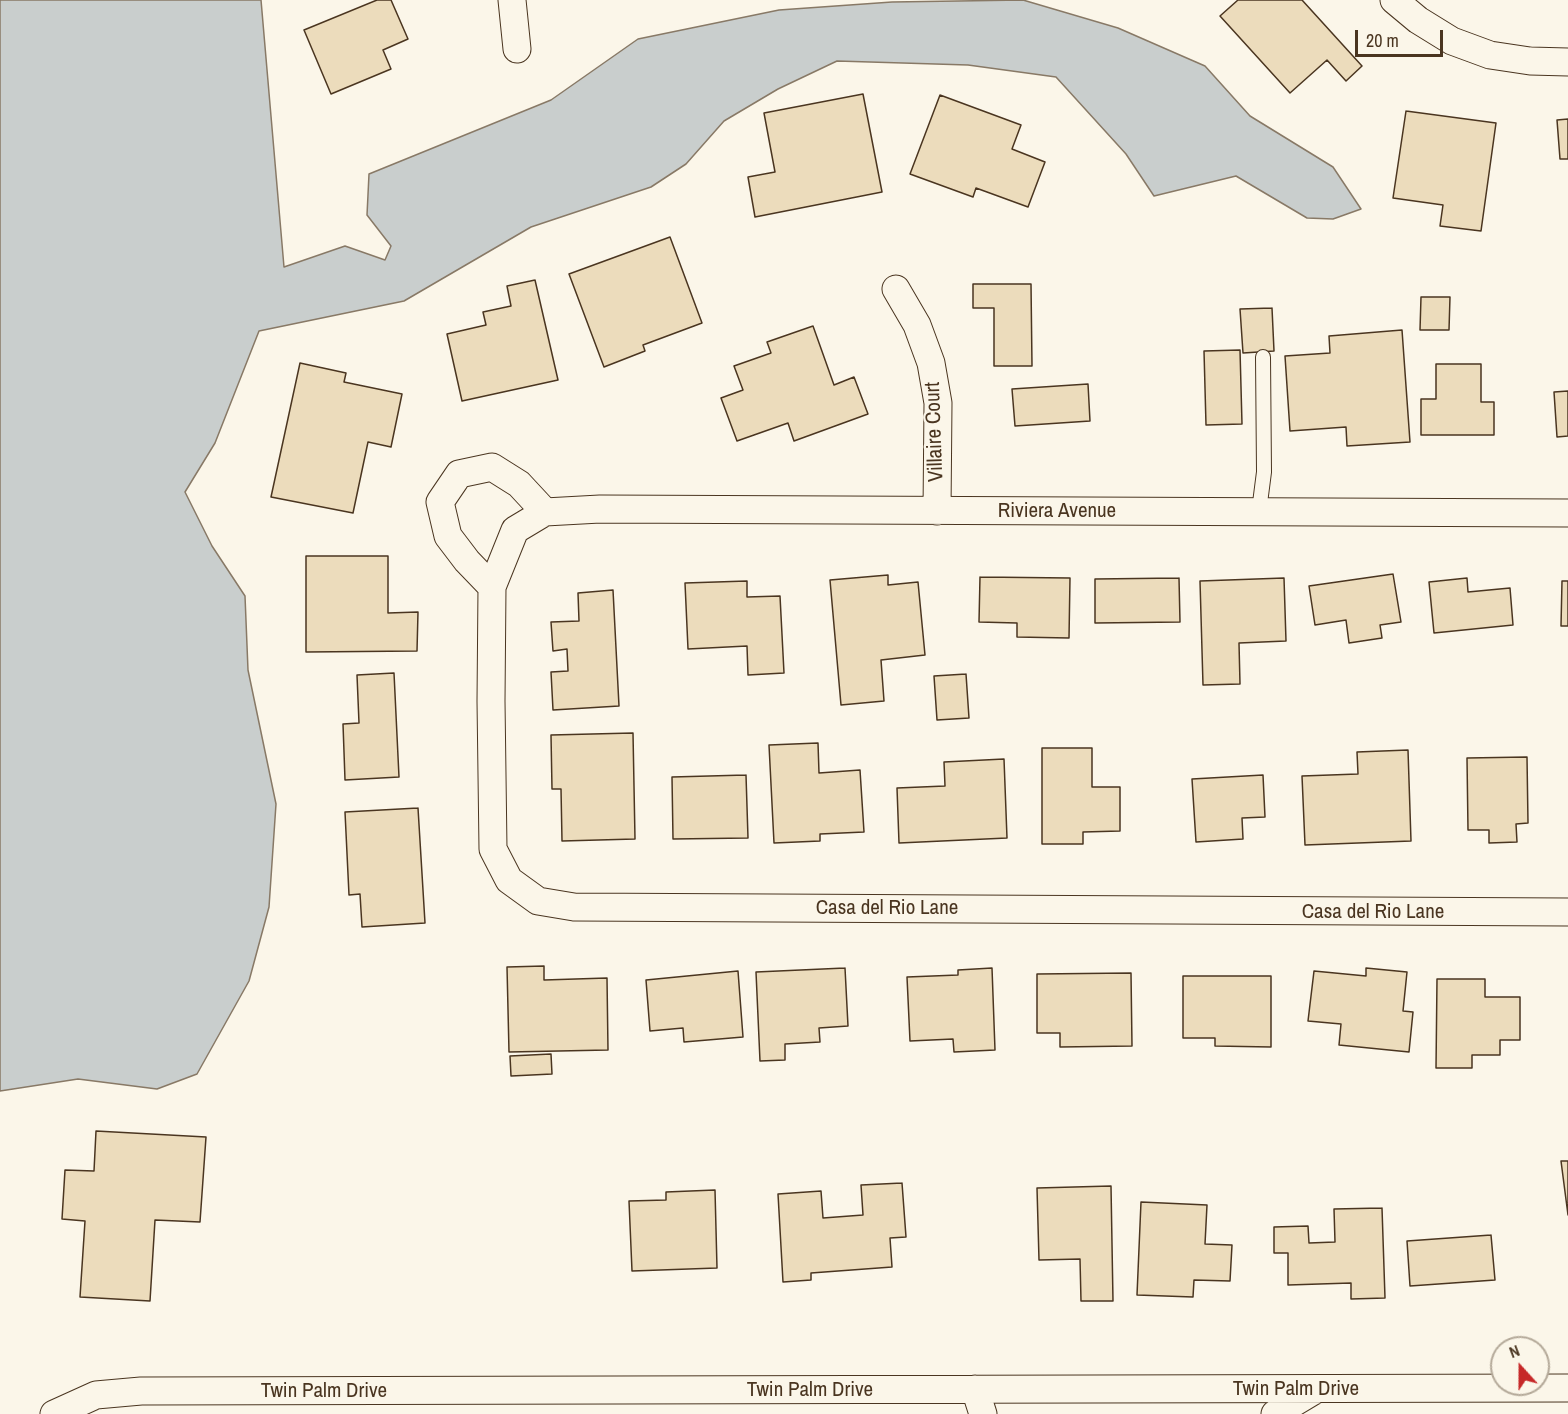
<!DOCTYPE html>
<style>
body{margin:0}
#map{position:relative;width:1568px;height:1414px;overflow:hidden;background:#fbf6e9;font-family:"Archivo Narrow",sans-serif}
canvas{display:block}
.north{position:absolute;left:1490px;top:1336px;width:60px;height:60px;box-sizing:border-box;background:#fbf6e9;border:2px solid #b4a999;border-radius:50%;rotate:339deg;font-size:16px;font-weight:700;line-height:24px;text-align:center;color:#4a3520}
.north::after{content:'';display:block;margin:auto;width:21px;height:27px;background:#c62828;clip-path:polygon(50% 0,100% 100%,50% 72%,0 100%)}
.scale{position:absolute;left:1355px;top:30px;width:88px;height:27px;box-sizing:border-box;border:3px solid #4a3520;border-top:0;padding-left:8px;font-size:18px;line-height:21px;white-space:nowrap;color:#4a3520;-webkit-text-stroke:4px #fbf6e9;paint-order:stroke}
</style>
<div id="map">
<canvas width="1568" height="1414"></canvas>
<div class="north">N</div>
<div class="scale">20 m</div>
</div>
<script>
const ctx = document.querySelector('canvas').getContext('2d');
ctx.lineJoin = 'round';
function fillPath(path, color) {
  ctx.fillStyle = color;
  ctx.fill(path, 'evenodd');
}
function shape(rows) {
  const path = new Path2D();
  for (const r of rows) {
    path.moveTo(r[0], r[1]);
    for (let i = 2; i < r.length; i += 2) path.lineTo(r[i], r[i + 1]);
  }
  return path;
}
function strokePath(path, color, width, dash) {
  ctx.strokeStyle = color;
  ctx.lineWidth = width;
  ctx.lineCap = dash ? 'butt' : 'round';
  ctx.setLineDash(dash || []);
  ctx.stroke(path);
}
function label(font, color, halo, rows, align = 'center') {
  ctx.font = font + ' "Archivo Narrow",sans-serif';
  ctx.lineWidth = 4.5;
  ctx.setLineDash([]);
  ctx.textBaseline = 'middle';
  ctx.strokeStyle = halo;
  ctx.fillStyle = color;
  for (const [text, x, y, turn = 0] of rows) {
    ctx.save();
    ctx.translate(x, y);
    ctx.rotate((+turn || 0) * Math.PI / 180);
    ctx.textAlign = isNaN(turn) ? turn : align;
    if (halo) ctx.strokeText(text, 0, 0);
    ctx.fillText(text, 0, 0);
    ctx.restore();
  }
}
const water = shape([
 [0,0,261,0,284,267,345,246,385,260,391,246,367,215,369,174,551,100,638,39,779,10,892,2,1023,0,1118,28,1205,66,1250,116,1333,167,1361,209,1333,219,1307,218,1236,176,1154,196,1126,154,1056,77,968,65,837,61,778,89,724,121,686,164,651,187,531,227,404,301,259,331,215,443,185,492,212,546,245,596,248,670,276,804,269,907,249,981,197,1074,157,1089,78,1079,0,1091,0,0]
]);
fillPath(water, '#c9cecd');
strokePath(water, '#887966', 1.5);
const building = shape([
 [377,0,391,0,408,39,383,50,391,69,331,94,304,30,377,0],
 [1238,0,1302,0,1362,66,1346,81,1327,60,1290,93,1220,16,1238,0],
 [863,94,882,192,755,217,748,177,775,172,764,113,863,94],
 [940,95,1021,125,1012,149,1045,162,1028,207,976,188,973,197,910,174,940,95],
 [1406,111,1496,123,1481,231,1440,226,1443,205,1393,198,1406,111],
 [1568,119,1568,159,1560,159,1557,120,1568,119],
 [670,237,702,323,643,345,645,351,604,367,569,274,670,237],
 [535,280,558,380,462,401,447,334,486,325,483,312,511,306,507,286,535,280],
 [973,284,1031,284,1032,366,994,366,994,308,973,308,973,284],
 [1421,297,1450,297,1449,330,1420,330,1421,297],
 [1272,308,1274,351,1243,353,1240,309,1272,308],
 [813,326,834,385,854,377,868,414,794,441,788,423,737,441,721,398,743,390,734,366,771,353,767,342,813,326],
 [1402,330,1410,442,1347,446,1346,427,1290,431,1285,356,1330,353,1329,336,1402,330],
 [1240,350,1242,424,1206,425,1204,351,1240,350],
 [300,363,346,373,344,382,402,394,391,447,368,442,353,513,271,497,300,363],
 [1436,364,1481,364,1481,402,1494,402,1494,435,1421,435,1421,399,1436,399,1436,364],
 [1088,384,1090,421,1015,426,1012,389,1088,384],
 [1568,391,1568,436,1557,437,1554,392,1568,391],
 [306,556,388,556,388,613,418,612,417,651,306,652,306,556],
 [1393,574,1401,622,1380,625,1382,638,1349,643,1346,620,1315,625,1309,586,1393,574],
 [888,575,888,585,918,582,925,655,881,660,884,701,841,705,830,580,888,575],
 [980,577,1070,578,1069,638,1017,637,1017,623,979,622,980,577],
 [1179,578,1180,622,1095,623,1095,579,1179,578],
 [1284,578,1286,641,1239,643,1240,684,1203,685,1200,581,1284,578],
 [1467,578,1468,592,1510,588,1513,625,1434,633,1429,582,1467,578],
 [747,581,747,597,780,596,784,673,748,675,747,646,688,649,685,583,747,581],
 [1562,581,1568,581,1568,626,1561,626,1562,581],
 [613,590,619,706,553,710,551,672,568,671,567,649,553,651,551,622,579,621,578,593,613,590],
 [394,673,399,777,345,780,343,724,359,723,357,675,394,673],
 [966,674,969,718,937,720,934,676,966,674],
 [633,733,635,839,562,841,561,789,552,789,551,735,633,733],
 [818,743,819,773,860,770,864,832,820,834,820,841,774,843,769,745,818,743],
 [1042,748,1092,748,1092,787,1120,787,1120,831,1083,832,1083,844,1042,844,1042,748],
 [1408,750,1411,841,1305,845,1302,776,1358,774,1357,752,1408,750],
 [1527,757,1528,823,1516,824,1517,842,1489,843,1489,830,1468,830,1467,758,1527,757],
 [1004,759,1007,838,899,843,897,788,945,786,944,762,1004,759],
 [746,775,748,838,673,839,672,777,746,775],
 [1263,775,1265,817,1242,818,1243,839,1196,842,1192,779,1263,775],
 [418,808,425,923,362,927,360,894,349,895,345,812,418,808],
 [544,966,544,980,607,978,608,1050,509,1052,507,967,544,966],
 [845,968,848,1026,819,1028,820,1042,785,1044,785,1060,760,1061,756,972,845,968],
 [992,968,995,1050,954,1052,953,1039,910,1041,907,977,958,975,958,970,992,968],
 [1366,968,1407,972,1403,1011,1413,1012,1409,1052,1339,1045,1341,1024,1308,1021,1314,971,1366,976,1366,968],
 [738,971,743,1037,684,1042,683,1028,650,1031,646,980,738,971],
 [1131,973,1132,1046,1060,1047,1060,1033,1037,1033,1037,974,1131,973],
 [1183,976,1271,976,1271,1047,1215,1046,1215,1038,1183,1038,1183,976],
 [1437,979,1485,979,1485,997,1520,997,1520,1040,1500,1040,1500,1055,1472,1055,1472,1068,1436,1068,1437,979],
 [551,1054,552,1074,511,1076,510,1056,551,1054],
 [96,1131,206,1137,200,1222,155,1220,150,1301,80,1297,85,1221,62,1219,65,1170,94,1171,96,1131],
 [1561,1161,1568,1161,1568,1215,1561,1161],
 [902,1183,906,1237,890,1238,892,1267,811,1273,811,1280,783,1282,778,1194,821,1191,823,1218,863,1215,861,1185,902,1183],
 [1111,1186,1113,1301,1081,1301,1080,1259,1039,1260,1037,1188,1111,1186],
 [715,1190,717,1268,632,1271,629,1201,666,1200,666,1192,715,1190],
 [1141,1202,1207,1205,1205,1244,1232,1245,1230,1281,1194,1280,1193,1297,1137,1295,1141,1202],
 [1382,1208,1385,1298,1351,1299,1351,1283,1288,1285,1288,1253,1274,1253,1274,1227,1308,1226,1309,1243,1335,1242,1334,1209,1382,1208],
 [1491,1235,1495,1280,1410,1286,1407,1241,1491,1235]
]);
fillPath(building, '#ecdcbc');
strokePath(building, '#4a3520', 1.5);
const service = shape([
 [1259,511,1264,472,1263,357]
]);
const minor = shape([
 [512,0,517,49],
 [1394,0,1418,20,1452,41,1490,55,1530,61,1568,62],
 [896,289,917,325,931,363,938,403,937,511],
 [1568,513,600,509,545,512,515,530,492,587,491,701,493,849,509,880,538,901,574,907,1568,912],
 [492,587,467,561,448,536,440,502,459,474,492,467,519,484,545,512],
 [975,1389,983,1414],
 [54,1414,96,1395,141,1391,1568,1388],
 [1275,1414,1315,1390]
]);
strokePath(service, '#4a3520', 16);
strokePath(minor, '#4a3520', 29);
strokePath(service, '#fbf6e9', 14);
strokePath(minor, '#fbf6e9', 27);
label('21px', '#4a3520', '#fbf6e9', [
 ["Villaire Court",935,432,-92],
 ["Riviera Avenue",1057,511],
 ["Casa del Rio Lane",887,908],
 ["Casa del Rio Lane",1373,912],
 ["Twin Palm Drive",1296,1389],
 ["Twin Palm Drive",810,1390],
 ["Twin Palm Drive",324,1391]
]);
</script>
